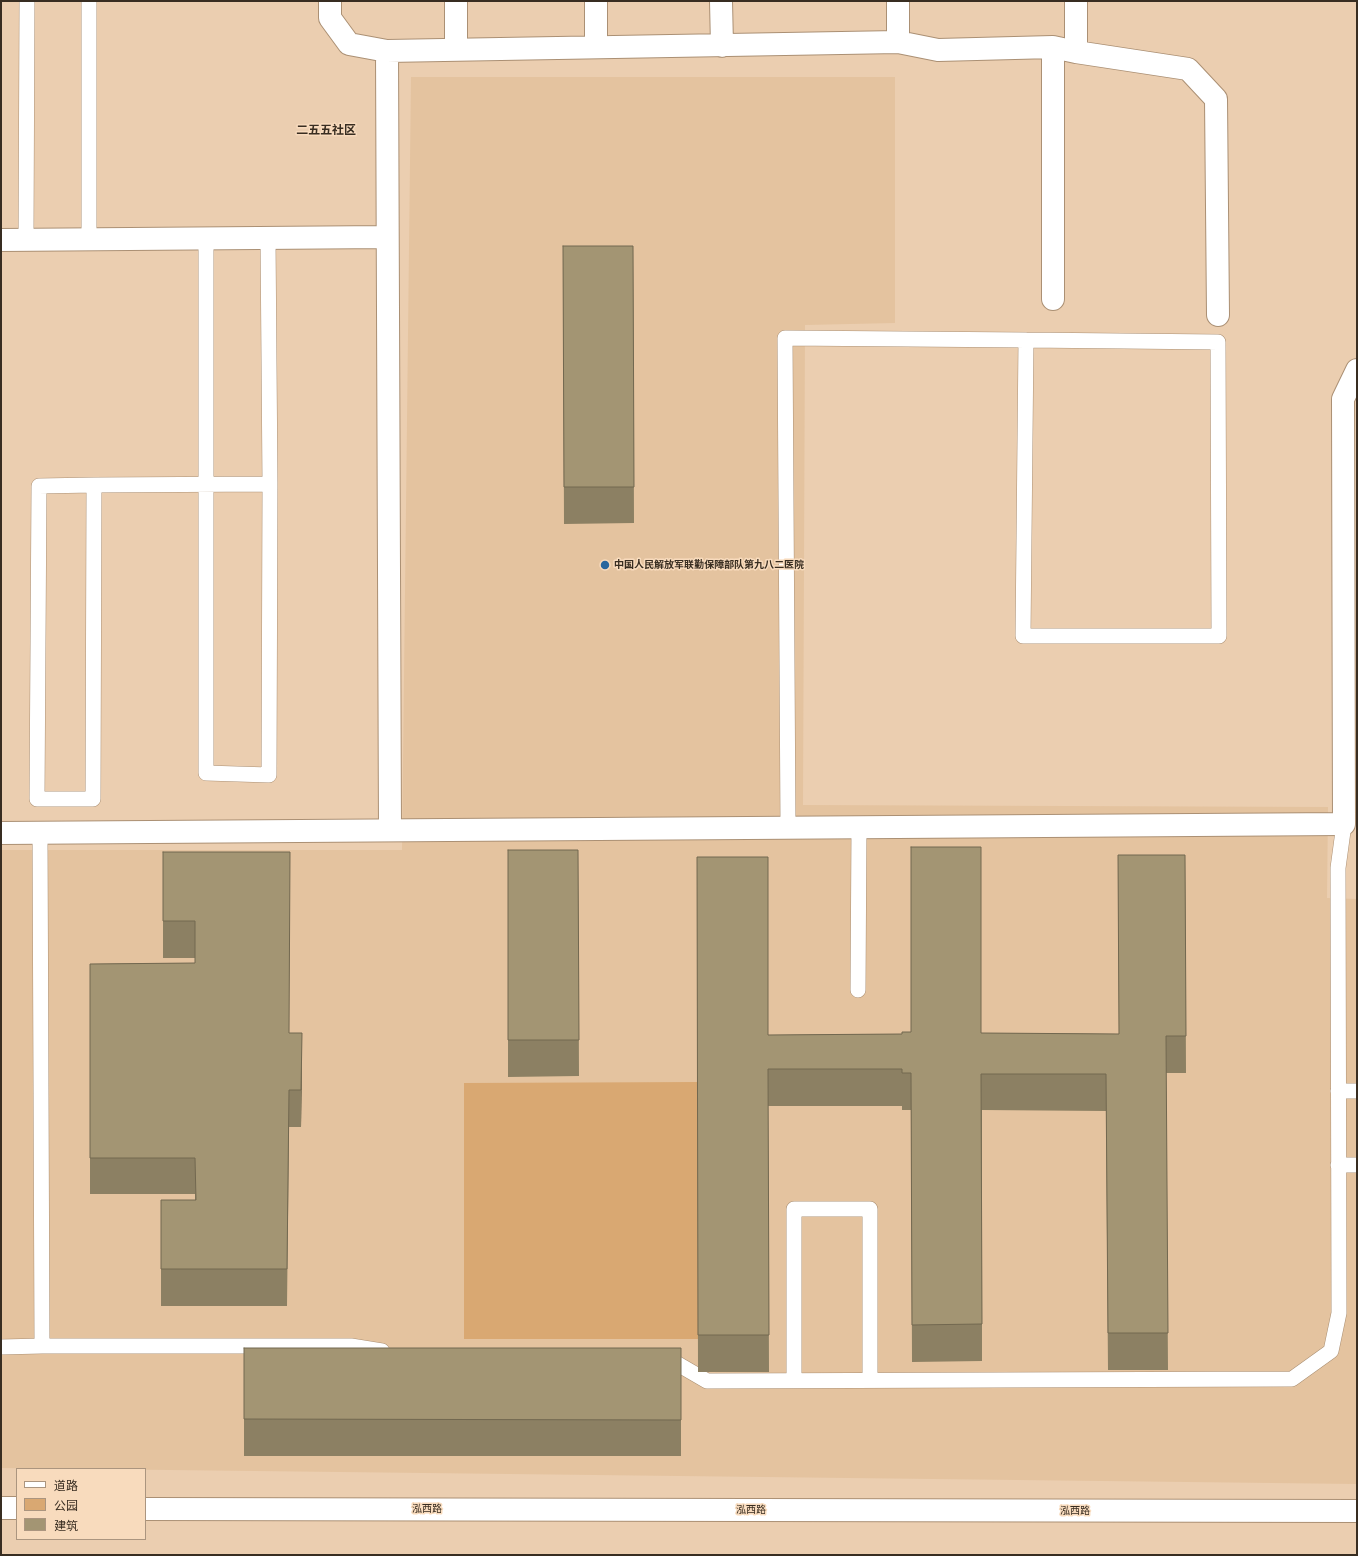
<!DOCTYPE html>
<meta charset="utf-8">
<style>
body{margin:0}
#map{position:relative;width:1358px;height:1556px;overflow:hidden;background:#ebceb0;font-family:Quicksand,"Noto Sans SC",sans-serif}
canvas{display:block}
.frame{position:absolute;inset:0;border:2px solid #382d21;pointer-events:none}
.legend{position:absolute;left:16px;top:1468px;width:130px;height:72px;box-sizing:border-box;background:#f8dbbd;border:1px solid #ab957f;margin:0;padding:5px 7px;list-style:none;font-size:12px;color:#382d21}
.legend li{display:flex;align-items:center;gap:8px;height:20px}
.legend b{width:20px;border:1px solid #ab957f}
</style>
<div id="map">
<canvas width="1358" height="1556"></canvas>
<div class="frame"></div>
<ul class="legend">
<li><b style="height:5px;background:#fff"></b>道路</li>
<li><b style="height:11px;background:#d9a872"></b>公园</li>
<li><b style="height:11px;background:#a39573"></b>建筑</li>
</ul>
</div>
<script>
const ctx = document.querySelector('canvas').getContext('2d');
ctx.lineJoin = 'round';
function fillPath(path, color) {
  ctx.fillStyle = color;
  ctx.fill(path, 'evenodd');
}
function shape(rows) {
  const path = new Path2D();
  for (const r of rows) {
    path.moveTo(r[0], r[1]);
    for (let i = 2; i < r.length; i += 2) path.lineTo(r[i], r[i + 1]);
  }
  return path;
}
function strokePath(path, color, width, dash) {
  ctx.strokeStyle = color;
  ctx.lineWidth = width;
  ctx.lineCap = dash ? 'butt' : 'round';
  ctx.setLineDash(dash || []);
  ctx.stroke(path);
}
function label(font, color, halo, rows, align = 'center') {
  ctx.font = font + ' Quicksand,"Noto Sans SC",sans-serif';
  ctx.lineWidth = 3;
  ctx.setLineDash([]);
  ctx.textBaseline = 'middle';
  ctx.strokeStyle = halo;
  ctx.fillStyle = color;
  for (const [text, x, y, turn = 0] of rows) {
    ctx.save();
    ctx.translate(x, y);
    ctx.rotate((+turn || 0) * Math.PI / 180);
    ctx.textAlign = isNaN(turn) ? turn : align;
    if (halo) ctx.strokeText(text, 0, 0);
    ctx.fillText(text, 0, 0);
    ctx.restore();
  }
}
fillPath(shape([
 [411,77,895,77,895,323,805,325,803,805,1328,807,1327,898,1357,899,1357,1484,1,1468,1,850,402,850]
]), '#e4c39f');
fillPath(shape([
 [698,1082,699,1339,464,1339,464,1083]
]), '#d9a872');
const service = shape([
 [89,239,89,1],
 [206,239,206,773,269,775,270,484,268,238],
 [26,240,27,1],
 [94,485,93,799,37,799,39,486,94,485,270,484],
 [788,827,785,338,1026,340,1218,342,1219,636,1023,636,1026,340],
 [858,990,859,827],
 [1338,1091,1357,1091],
 [1338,1165,1357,1165],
 [42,1346,351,1346,382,1351],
 [1,1347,42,1346,40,832],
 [661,1363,676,1363,707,1381,1292,1379,1331,1351,1339,1313,1338,868,1344,824],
 [794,1380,794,1209,870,1209,870,1380]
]);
const minor = shape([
 [330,1,330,18,349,44,387,51],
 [456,1,456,49],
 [721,1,722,46],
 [898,1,898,42,938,50,1053,47,1076,52,1076,1],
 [596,47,596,1],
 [1053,47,1053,299],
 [1076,52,1188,69,1216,99,1218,315],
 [1,240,387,237],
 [390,830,387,51,898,42],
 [1,833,1344,824,1343,399,1357,370]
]);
const tertiary = shape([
 [1,1508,17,1508],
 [145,1509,1357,1511]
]);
strokePath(service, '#ab9074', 16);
strokePath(minor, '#ab9074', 24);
strokePath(tertiary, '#ab9074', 24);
strokePath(service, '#fff', 15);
strokePath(minor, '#fff', 22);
strokePath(tertiary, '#fff', 22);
fillPath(shape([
 [563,246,633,246,634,523,564,524],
 [508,850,578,850,579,1076,508,1077],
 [163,852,289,1033,302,1070,301,1127,289,1127,287,1306,161,1306,161,1200,195,1200,195,1194,90,1194,90,964,195,963,195,958,163,958],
 [1118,855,1185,855,1186,1073,1166,1073,1168,1370,1108,1370,1106,1111,982,1110,982,1361,912,1362,911,1110,902,1110,902,1106,768,1106,769,1372,698,1372,697,857,768,1035,902,1034,981,1033,1119,1034],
 [244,1348,681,1348,681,1456,244,1456]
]), '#8c8063');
fillPath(shape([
 [302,1033,302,1070,301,1127,301,1090]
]), '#726850');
const building = shape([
 [563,246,633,246,634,487,564,487,563,246],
 [911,847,981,847,981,1033,1119,1034,1118,855,1185,855,1186,1036,1166,1036,1168,1333,1108,1333,1106,1074,981,1074,982,1324,912,1325,911,1073,902,1073,902,1069,768,1069,769,1335,698,1335,697,857,768,857,768,1035,902,1034,902,1032,911,1032,911,847],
 [508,850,578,850,579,1040,508,1040,508,850],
 [163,852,290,852,289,1033,302,1033,301,1090,289,1090,287,1269,161,1269,161,1200,196,1200,195,1158,90,1158,90,964,195,963,195,921,163,921,163,852],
 [244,1348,681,1348,681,1420,244,1419,244,1348]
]);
fillPath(building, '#a39573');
strokePath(building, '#726850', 1);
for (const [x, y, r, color] of [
 [605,565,5,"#29679e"]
]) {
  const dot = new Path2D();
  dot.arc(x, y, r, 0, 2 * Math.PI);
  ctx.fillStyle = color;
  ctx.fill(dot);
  strokePath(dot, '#f8dbbd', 1.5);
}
label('bold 10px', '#382d21', '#f8dbbd', [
 ["中国人民解放军联勤保障部队第九八二医院",614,565]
], 'left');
label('10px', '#382d21', '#f8dbbd', [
 ["泓西路",427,1509],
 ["泓西路",751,1510],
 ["泓西路",1075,1511]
]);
label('bold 12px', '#382d21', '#f8dbbd', [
 ["二五五社区",326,130]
]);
</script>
